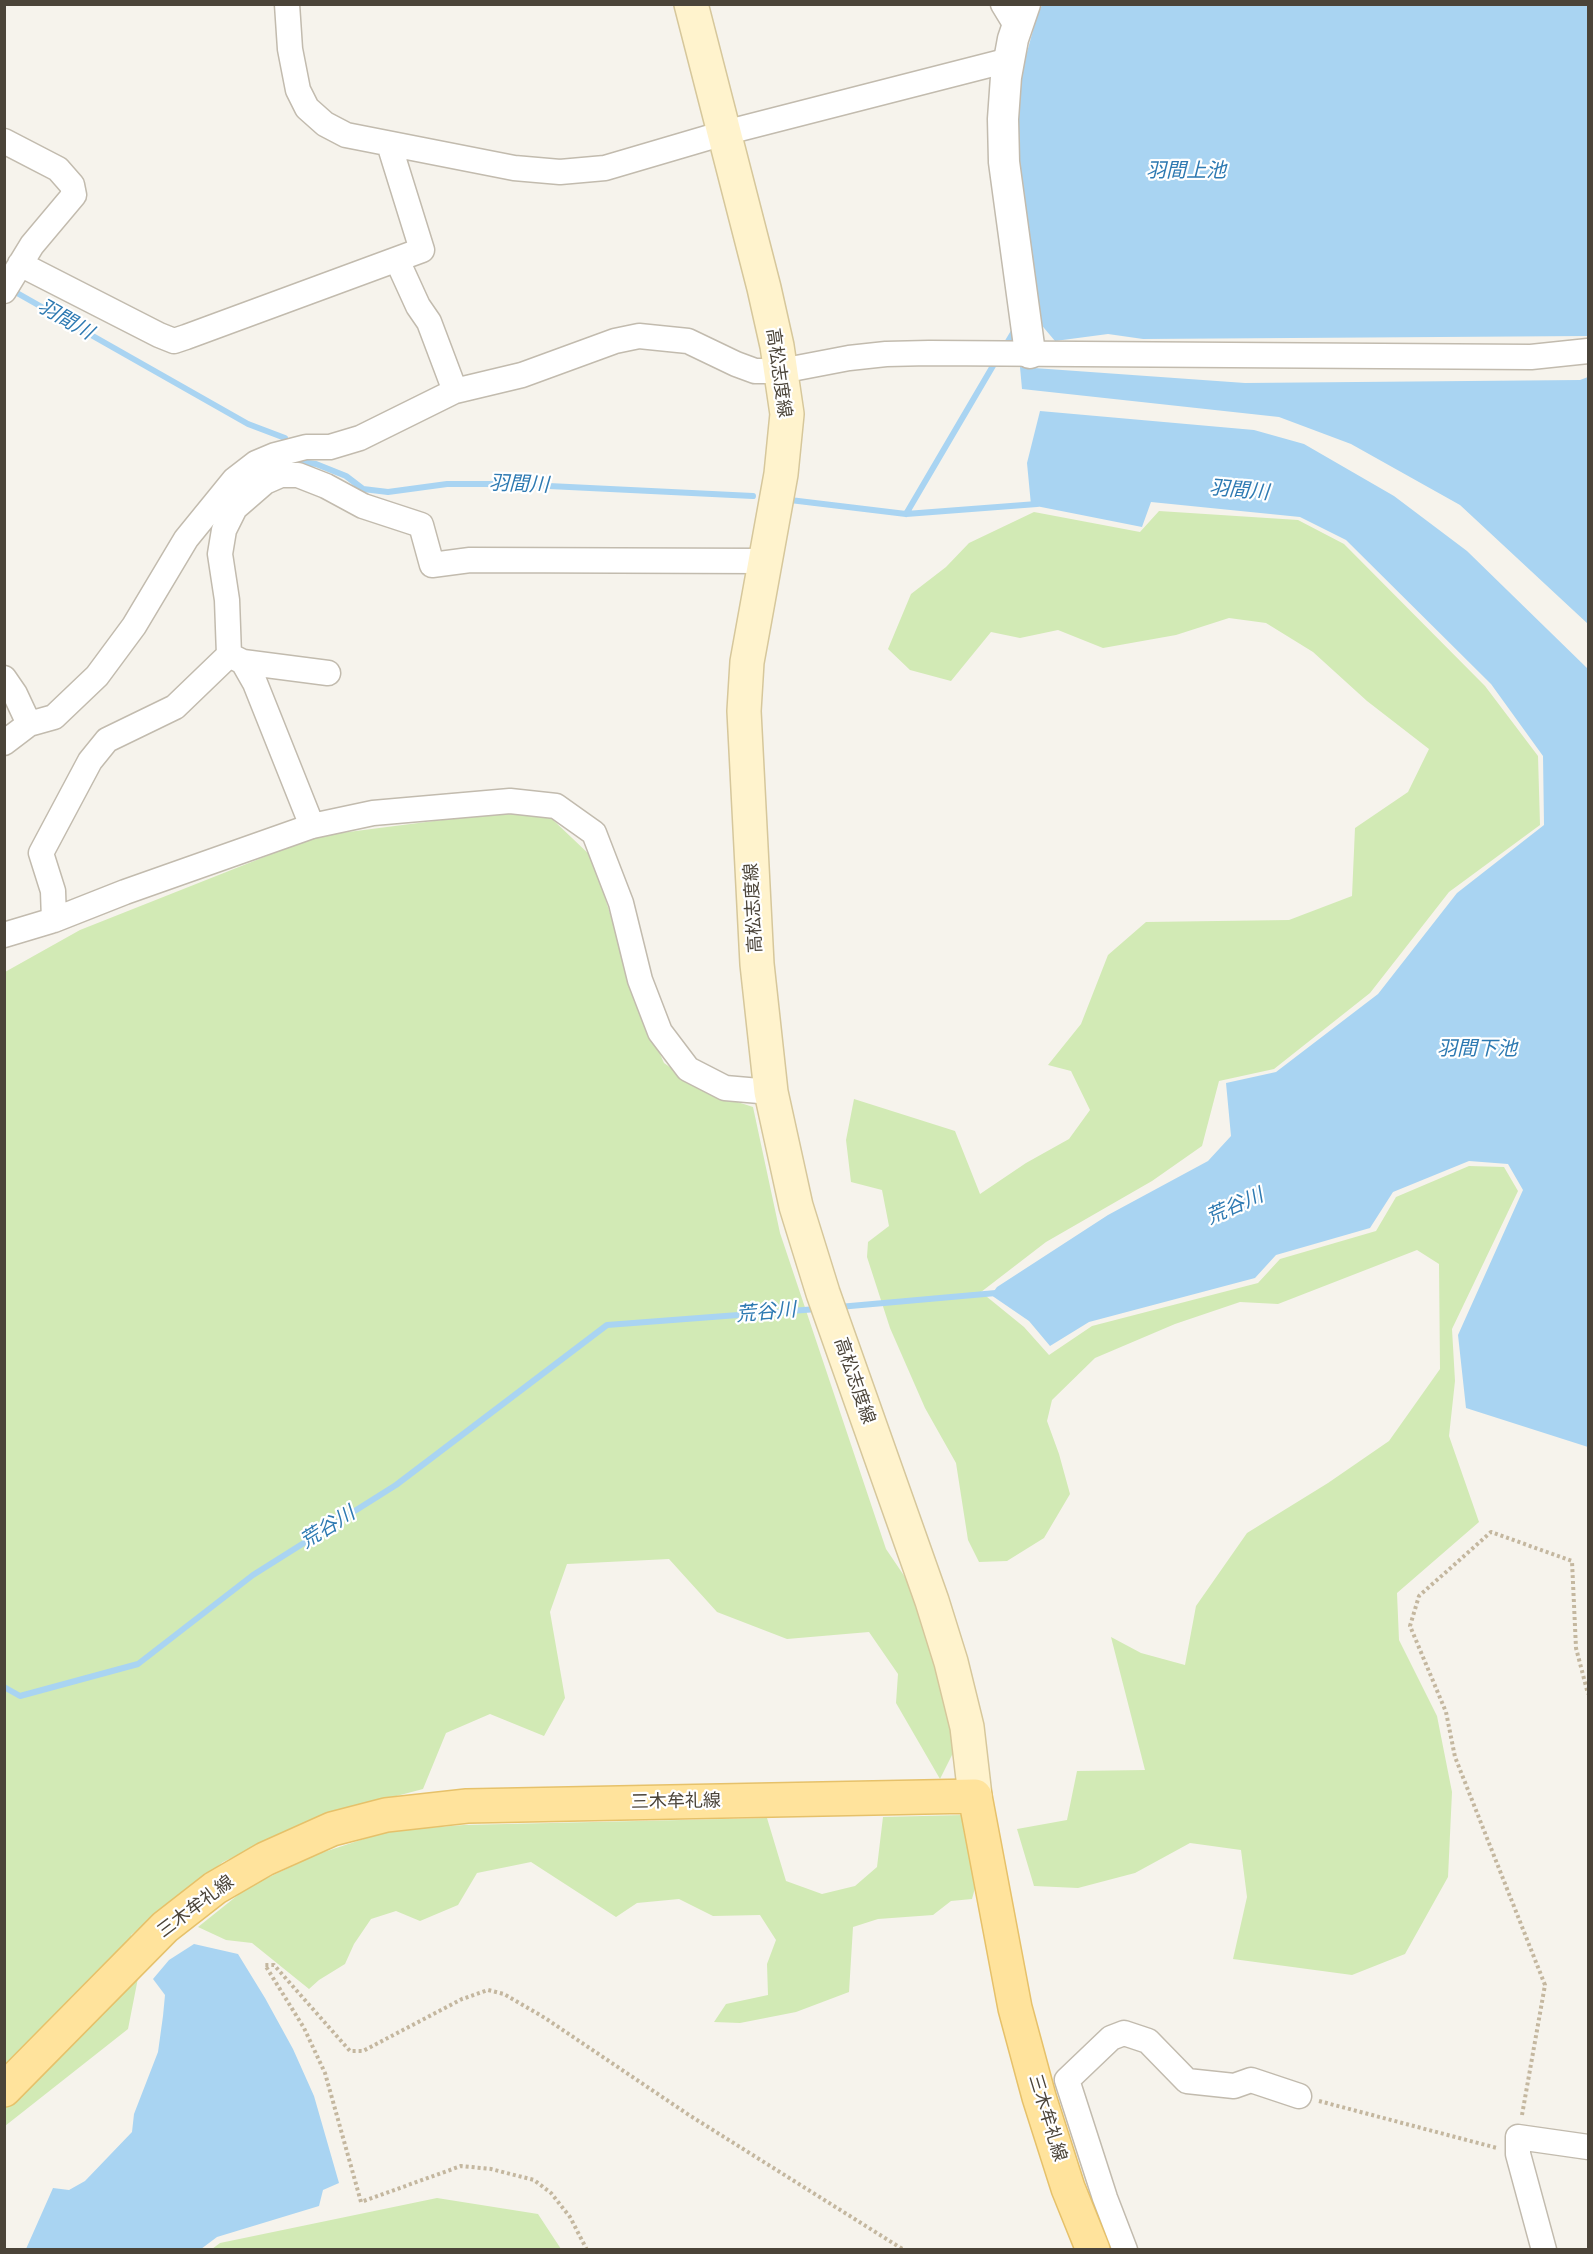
<!DOCTYPE html>
<meta charset="utf-8">
<style>
body{margin:0}
#map{position:relative;width:1593px;height:2254px;overflow:hidden;background:#f6f3ec;font-family:"Space Grotesk",sans-serif}
canvas{display:block}
.frame{position:absolute;inset:0;border:6px solid #4b4439;pointer-events:none}
</style>
<div id="map">
<canvas width="1593" height="2254"></canvas>
<div class="frame"></div>
</div>
<script>
const ctx = document.querySelector('canvas').getContext('2d');
ctx.lineJoin = 'round';
function fillPath(path, color) {
  ctx.fillStyle = color;
  ctx.fill(path, 'evenodd');
}
function shape(rows) {
  const path = new Path2D();
  for (const r of rows) {
    path.moveTo(r[0], r[1]);
    for (let i = 2; i < r.length; i += 2) path.lineTo(r[i], r[i + 1]);
  }
  return path;
}
function strokePath(path, color, width, dash) {
  ctx.strokeStyle = color;
  ctx.lineWidth = width;
  ctx.lineCap = dash ? 'butt' : 'round';
  ctx.setLineDash(dash || []);
  ctx.stroke(path);
}
function label(font, color, halo, rows, align = 'center') {
  ctx.font = font + ' "Space Grotesk","Noto Sans JP",sans-serif';
  ctx.lineWidth = 4.5;
  ctx.setLineDash([]);
  ctx.textBaseline = 'middle';
  ctx.strokeStyle = halo;
  ctx.fillStyle = color;
  for (const [text, x, y, turn = 0] of rows) {
    ctx.save();
    ctx.translate(x, y);
    ctx.rotate((+turn || 0) * Math.PI / 180);
    ctx.textAlign = isNaN(turn) ? turn : align;
    if (halo) ctx.strokeText(text, 0, 0);
    ctx.fillText(text, 0, 0);
    ctx.restore();
  }
}
fillPath(shape([
 [1159,511,1298,520,1344,544,1485,686,1538,756,1540,825,1449,892,1370,993,1274,1069,1219,1081,1202,1146,1152,1181,1046,1242,981,1292,1024,1327,1049,1355,1092,1326,1258,1283,1280,1259,1376,1231,1396,1197,1469,1166,1504,1167,1518,1191,1452,1329,1455,1381,1449,1436,1479,1522,1397,1593,1399,1640,1437,1716,1452,1792,1448,1877,1405,1954,1352,1975,1233,1959,1247,1897,1241,1850,1190,1843,1135,1873,1078,1888,1034,1886,1017,1829,1067,1820,1077,1771,1145,1770,1111,1637,1141,1653,1185,1665,1196,1606,1247,1533,1328,1483,1389,1441,1440,1369,1439,1264,1417,1250,1278,1304,1240,1302,1175,1324,1095,1358,1052,1400,1047,1421,1059,1454,1070,1494,1044,1538,1007,1561,979,1562,968,1540,956,1463,925,1408,890,1328,867,1257,868,1242,889,1226,882,1190,851,1182,846,1140,854,1099,955,1131,980,1194,1026,1163,1069,1139,1090,1110,1071,1071,1048,1065,1081,1024,1108,955,1146,922,1289,920,1352,896,1355,828,1408,792,1429,749,1367,701,1313,652,1266,623,1229,618,1176,635,1103,648,1058,630,1020,638,991,632,951,681,910,670,888,649,911,594,946,567,969,543,1034,512,1140,532],
 [504,812,551,818,592,857,641,1011,664,1063,704,1091,753,1107,780,1233,886,1549,907,1580,939,1673,959,1741,940,1779,896,1703,898,1674,869,1632,787,1639,717,1612,669,1559,567,1564,550,1612,565,1698,544,1736,490,1714,446,1733,423,1789,317,1817,223,1862,131,1935,138,1978,128,2029,5,2126,5,972,80,930,317,836],
 [963,1815,978,1877,972,1899,951,1901,933,1915,878,1919,853,1927,849,1992,796,2012,740,2023,714,2022,726,2004,768,1995,767,1964,776,1940,760,1915,713,1916,679,1899,637,1903,616,1917,531,1862,477,1873,458,1905,420,1921,396,1911,371,1919,354,1944,345,1964,319,1980,309,1989,252,1943,226,1940,198,1927,248,1887,318,1854,388,1831,464,1825,767,1818,786,1881,822,1894,855,1886,877,1867,883,1817],
 [437,2198,538,2214,561,2249,212,2249,220,2243]
]), '#d2eab5');
fillPath(shape([
 [1042,5,1588,5,1588,336,1143,339,1108,334,1055,341,1039,322,1011,110,1037,16],
 [1020,367,1245,383,1580,380,1588,377,1588,624,1460,505,1351,444,1279,417,1022,389],
 [1040,411,1254,430,1304,444,1394,496,1467,551,1588,669,1588,1447,1466,1408,1458,1335,1523,1190,1508,1164,1469,1161,1393,1192,1370,1228,1276,1255,1255,1278,1089,1322,1050,1346,1029,1321,991,1295,997,1287,1108,1215,1208,1161,1231,1136,1226,1083,1276,1072,1378,994,1457,893,1544,825,1543,756,1491,684,1346,540,1300,517,1151,502,1142,527,1031,505,1027,463],
 [194,1944,238,1954,265,1998,293,2049,314,2096,339,2183,323,2190,319,2206,217,2237,201,2249,26,2249,53,2188,69,2190,85,2181,132,2132,134,2114,158,2052,163,2016,165,1995,153,1979,169,1960]
]), '#a9d4f2');
strokePath(shape([
 [10,289,248,424,285,438],
 [1004,348,1016,328],
 [293,461,316,464,346,476,363,489,388,492,447,484,508,484,753,496],
 [790,500,906,514,1037,504],
 [906,514,997,359],
 [839,1307,996,1293],
 [4,1687,20,1696,138,1664,253,1575,396,1485,607,1325,817,1309]
]), '#a9d4f2', 6);
const minor = shape([
 [287,4,290,49,298,90,307,108,325,124,346,135,514,168,560,172,605,168,724,133,1009,60],
 [1003,4,1017,27],
 [4,141,58,169,72,185,74,195,32,245,4,291],
 [397,260,418,306,429,322,455,391],
 [20,264,159,335,174,341,186,337,422,250,389,144],
 [229,655,243,662,255,683,312,826],
 [243,662,328,673],
 [4,678,15,694,29,724],
 [4,743,29,724,54,717,97,676,134,626,186,539,234,480,256,463,275,455,306,447,330,447,360,438,455,391,522,375,615,341,639,336,688,341,736,364,755,371,781,371,849,358,886,354,929,353,1531,357,1588,351],
 [54,920,53,891,41,853,90,761,107,740,175,707,229,655,227,600,220,554,224,530,235,508,265,482,281,475,298,475,326,486,363,506,421,525,432,565,470,560,766,561],
 [4,935,54,920,125,892,312,826,373,813,510,801,556,806,594,833,621,903,640,980,660,1032,688,1069,725,1088,771,1092],
 [1125,2250,1105,2198,1067,2080,1111,2038,1124,2033,1148,2041,1187,2081,1234,2086,1251,2080,1299,2096],
 [1544,2250,1518,2154,1518,2137,1588,2147]
]);
const tertiary = shape([
 [1025,4,1013,39,1006,77,1003,119,1004,162,1030,353]
]);
const secondary = shape([
 [691,4,764,288,777,346,787,414,781,474,747,662,744,711,757,964,771,1092,796,1206,823,1293,932,1601,951,1662,967,1727,975,1796]
]);
const primary = shape([
 [4,2090,165,1927,215,1888,265,1859,332,1829,386,1815,467,1806,975,1796,1015,2008,1039,2097,1068,2188,1093,2250]
]);
strokePath(minor, '#c2bbae', 27);
strokePath(tertiary, '#c2bbae', 33);
strokePath(secondary, '#d6c79b', 36);
strokePath(primary, '#e6c16a', 36);
strokePath(shape([
 [1319,2101,1497,2148],
 [1522,2115,1545,1985,1455,1757,1446,1712,1410,1626,1419,1596,1491,1532,1572,1561,1576,1648,1588,1694],
 [587,2250,570,2217,551,2193,534,2180,491,2169,461,2166,361,2202,325,2073,304,2028,265,1965,274,1965,350,2051,363,2051,462,1999,488,1990,504,1994,545,2018,689,2115,904,2250]
]), '#c4b79f', 4, [3, 3]);
strokePath(minor, '#fff', 24);
strokePath(tertiary, '#fff', 30);
strokePath(secondary, '#fff3cd', 33);
strokePath(primary, '#ffe39c', 33);
label('18px', '#4b4439', '#fff', [
 ["高松志度線",778,373,82],
 ["高松志度線",754,908,-93],
 ["高松志度線",854,1381,71],
 ["三木牟礼線",676,1802,-1],
 ["三木牟礼線",196,1907,-37],
 ["三木牟礼線",1047,2118,73]
]);
label('italic 20px', '#2e7ab2', '#fff', [
 ["羽間上池",1186,172],
 ["羽間川",65,320,30],
 ["羽間川",519,485,2],
 ["羽間川",1239,491,5],
 ["羽間下池",1477,1050],
 ["荒谷川",1235,1207,-24],
 ["荒谷川",766,1313,-5],
 ["荒谷川",328,1528,-32]
]);
</script>
